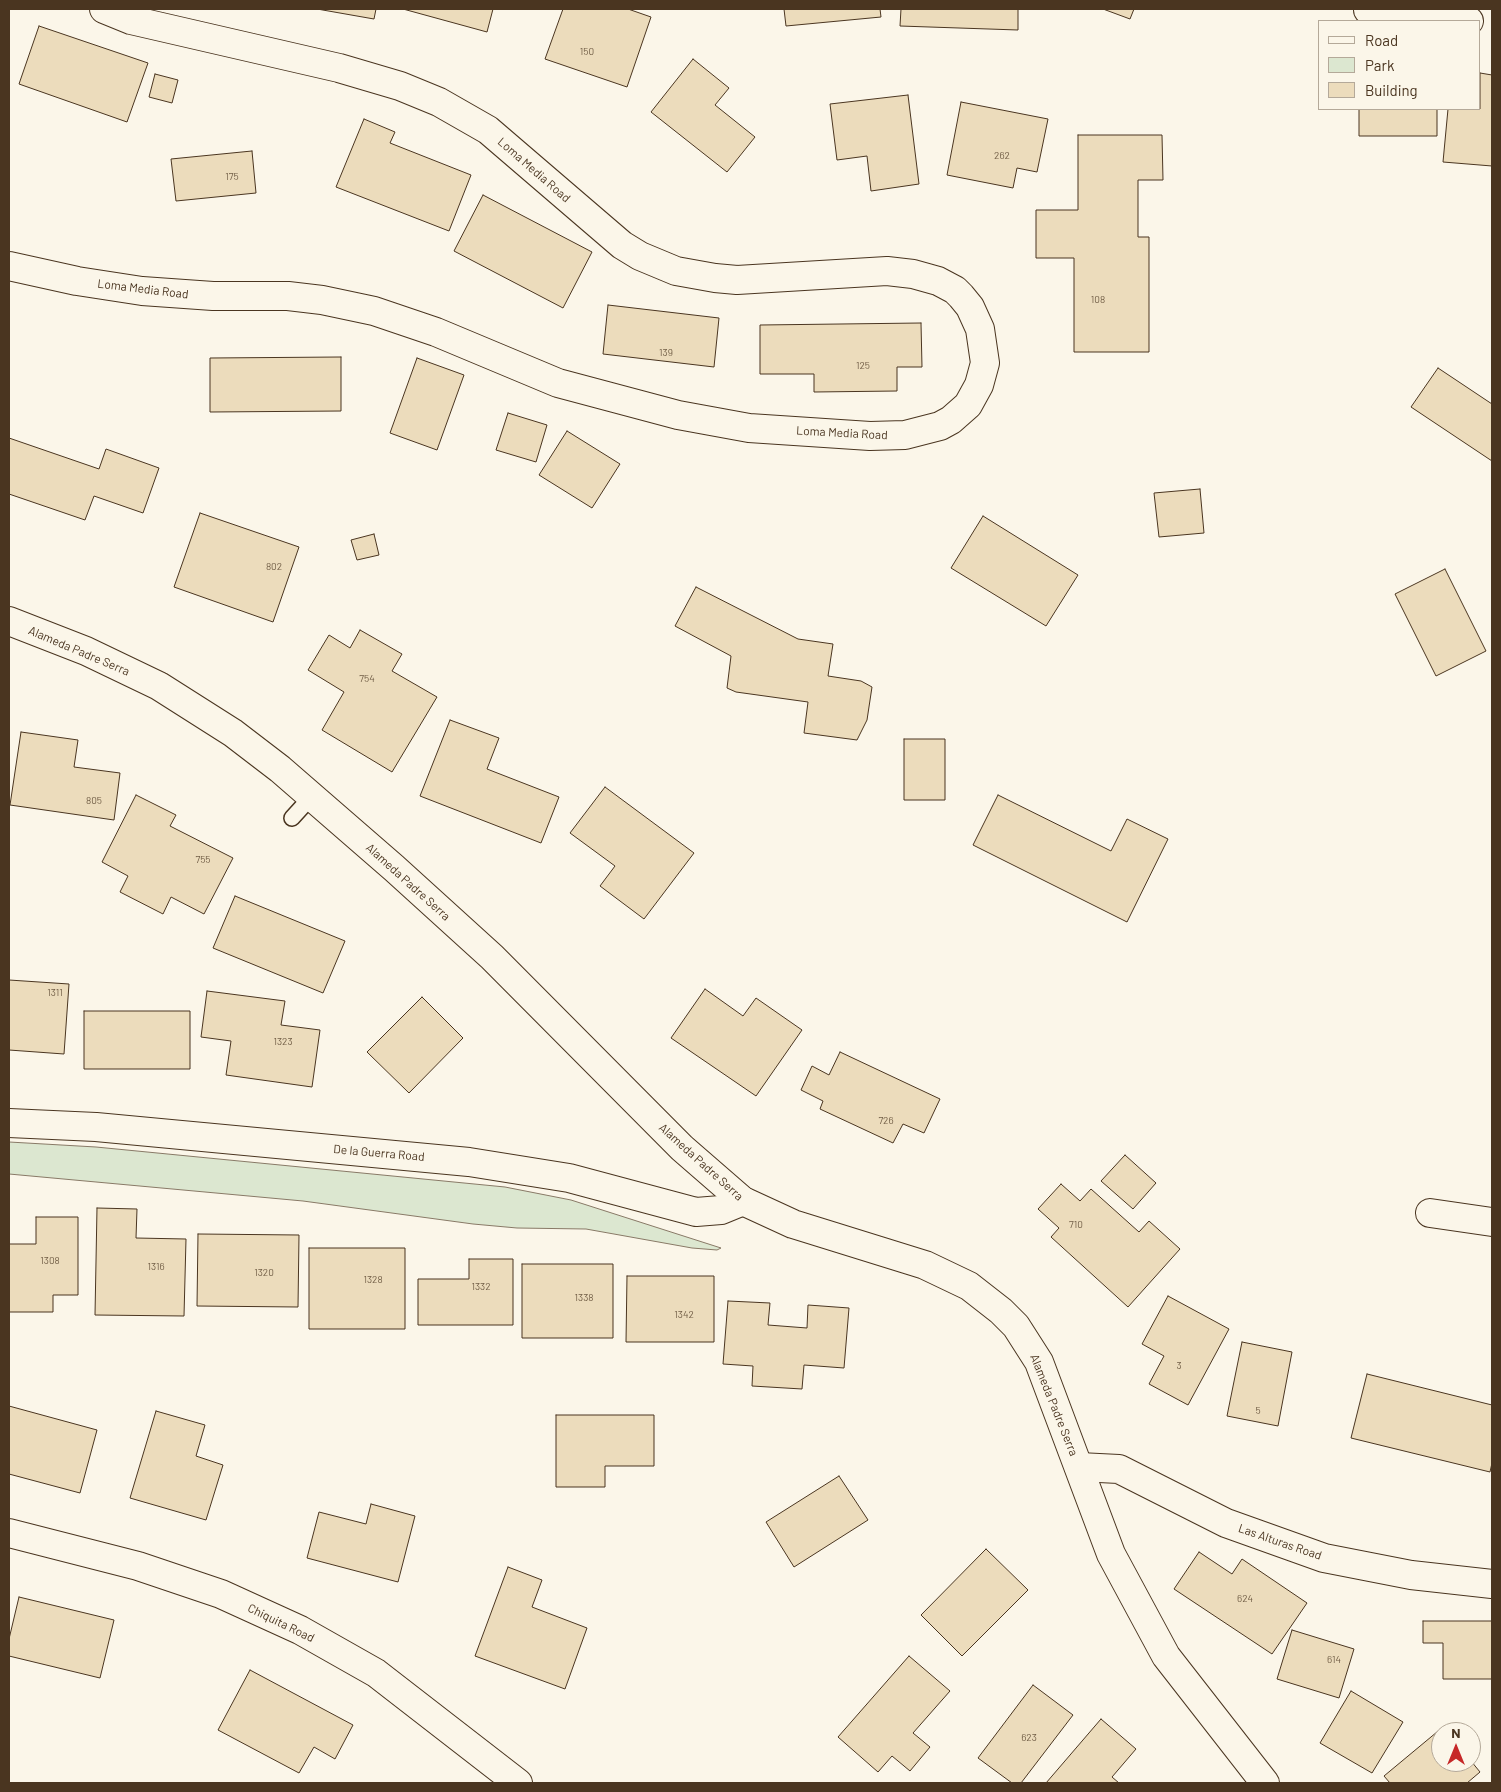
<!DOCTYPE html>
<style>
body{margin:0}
#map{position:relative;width:1501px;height:1792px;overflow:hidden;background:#fbf6e9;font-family:Barlow,sans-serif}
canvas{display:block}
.frame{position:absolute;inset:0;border:10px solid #4a3520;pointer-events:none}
.legend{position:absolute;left:1318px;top:20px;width:162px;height:90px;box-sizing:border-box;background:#fbf6e9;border:1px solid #b4a999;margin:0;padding:6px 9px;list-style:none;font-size:15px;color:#4a3520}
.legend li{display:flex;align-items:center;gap:10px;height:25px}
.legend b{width:25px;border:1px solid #b4a999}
.north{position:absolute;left:1431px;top:1722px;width:50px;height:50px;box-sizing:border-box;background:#fbf6e9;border:1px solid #b4a999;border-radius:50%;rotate:0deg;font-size:14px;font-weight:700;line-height:20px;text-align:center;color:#4a3520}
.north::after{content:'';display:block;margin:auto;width:18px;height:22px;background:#c62828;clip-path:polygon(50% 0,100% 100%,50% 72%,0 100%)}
</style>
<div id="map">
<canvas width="1501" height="1792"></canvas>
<div class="frame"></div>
<ul class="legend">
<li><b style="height:6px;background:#fbf6e9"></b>Road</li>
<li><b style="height:14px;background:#dce7d0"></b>Park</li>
<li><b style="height:14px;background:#ecdcbc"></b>Building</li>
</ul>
<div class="north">N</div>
</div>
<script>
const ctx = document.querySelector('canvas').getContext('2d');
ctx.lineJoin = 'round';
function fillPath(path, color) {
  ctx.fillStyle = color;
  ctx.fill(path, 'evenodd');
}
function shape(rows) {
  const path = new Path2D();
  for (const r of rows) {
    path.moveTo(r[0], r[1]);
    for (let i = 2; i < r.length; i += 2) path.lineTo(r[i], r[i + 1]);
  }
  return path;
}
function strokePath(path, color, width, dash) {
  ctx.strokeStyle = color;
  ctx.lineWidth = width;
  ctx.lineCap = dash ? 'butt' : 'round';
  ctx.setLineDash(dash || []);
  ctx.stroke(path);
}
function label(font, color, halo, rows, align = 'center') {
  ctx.font = font + ' Barlow,sans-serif';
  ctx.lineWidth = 4;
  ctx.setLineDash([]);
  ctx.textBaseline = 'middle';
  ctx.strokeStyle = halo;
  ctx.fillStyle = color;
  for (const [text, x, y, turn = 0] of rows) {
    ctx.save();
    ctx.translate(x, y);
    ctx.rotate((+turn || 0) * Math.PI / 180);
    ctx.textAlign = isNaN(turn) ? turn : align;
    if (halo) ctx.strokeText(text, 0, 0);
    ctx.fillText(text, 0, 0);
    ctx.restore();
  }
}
const green = shape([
 [9,1142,96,1147,505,1187,571,1200,721,1248,717,1250,692,1248,586,1229,517,1228,473,1224,303,1201,9,1174,9,1142]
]);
fillPath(green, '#dce7d0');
strokePath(green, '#887966', 1);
const building = shape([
 [317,9,376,9,374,19,317,9],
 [403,9,493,9,487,32,403,9],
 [563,9,628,9,651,17,627,87,545,59,563,9],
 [784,9,880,9,881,17,786,26,784,9],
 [901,9,1018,9,1018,30,900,26,901,9],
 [1103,9,1134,9,1130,19,1103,9],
 [39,26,148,63,127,122,19,84,39,26],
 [693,59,729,88,715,105,755,137,727,172,651,112,693,59],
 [1480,73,1492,75,1492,166,1443,162,1448,109,1480,109,1480,73],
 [155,74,178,80,172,103,149,97,155,74],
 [908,95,919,184,871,191,867,156,837,160,830,104,908,95],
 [961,102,1048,119,1037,172,1017,168,1013,188,947,175,961,102],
 [1359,109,1437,109,1437,136,1359,136,1359,109],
 [364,119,395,132,390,143,471,175,449,231,336,187,364,119],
 [1078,135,1162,135,1163,180,1138,180,1138,237,1149,237,1149,352,1074,352,1074,258,1036,258,1036,210,1078,210,1078,135],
 [252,151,256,193,176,201,171,159,252,151],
 [483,195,592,252,563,308,454,251,483,195],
 [608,305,719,318,714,367,603,354,608,305],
 [921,323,922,367,897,367,897,391,814,392,814,374,760,374,760,325,921,323],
 [341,357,341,411,210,412,210,358,341,357],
 [417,358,464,375,437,450,390,433,417,358],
 [1438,368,1492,404,1492,461,1411,407,1438,368],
 [508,413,547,425,536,462,496,450,508,413],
 [567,431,620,464,592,508,539,475,567,431],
 [9,438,99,469,106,449,159,468,143,513,94,496,85,520,9,494,9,438],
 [1200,489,1204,533,1159,537,1154,493,1200,489],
 [200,513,299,547,273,622,174,587,200,513],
 [983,516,1078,575,1046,626,951,568,983,516],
 [374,534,379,555,357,560,351,540,374,534],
 [1445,569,1486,651,1436,676,1395,594,1445,569],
 [696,587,798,639,833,644,828,676,861,681,872,687,867,720,857,740,804,733,808,702,736,692,727,688,731,656,675,626,696,587],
 [360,630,402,654,392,671,437,697,392,772,322,730,344,692,308,670,329,635,350,648,360,630],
 [450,720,499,738,487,769,559,797,541,843,420,796,450,720],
 [21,732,78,740,74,767,120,773,114,820,10,805,21,732],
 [904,739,945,739,945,800,904,800,904,739],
 [605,787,694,853,644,919,600,886,615,866,570,833,605,787],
 [136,795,176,815,170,826,233,858,204,914,171,897,163,914,120,892,128,876,102,862,136,795],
 [998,795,1111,851,1127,819,1168,839,1127,922,973,845,998,795],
 [235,896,345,941,323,993,213,948,235,896],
 [9,980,69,984,64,1054,9,1050,9,980],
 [705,989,743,1016,756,998,802,1030,756,1096,671,1038,705,989],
 [207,991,285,1001,281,1025,320,1030,312,1087,226,1075,231,1041,201,1037,207,991],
 [422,997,463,1038,409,1093,367,1052,422,997],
 [84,1011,190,1011,190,1069,84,1069,84,1011],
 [840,1052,940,1099,924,1133,903,1124,893,1143,820,1109,823,1101,801,1090,812,1066,829,1075,840,1052],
 [1125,1155,1156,1183,1133,1209,1101,1181,1125,1155],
 [1061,1184,1080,1201,1091,1189,1139,1232,1149,1221,1180,1249,1128,1307,1051,1237,1059,1228,1038,1209,1061,1184],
 [97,1208,137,1209,136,1238,186,1239,184,1316,95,1315,97,1208],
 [36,1217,78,1217,78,1295,53,1295,53,1312,9,1312,9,1244,36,1244,36,1217],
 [198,1234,299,1235,298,1307,197,1306,198,1234],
 [309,1248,405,1248,405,1329,309,1329,309,1248],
 [469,1259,513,1259,513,1325,418,1325,418,1279,469,1279,469,1259],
 [522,1264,613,1264,613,1338,522,1338,522,1264],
 [627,1276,714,1276,714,1342,626,1342,627,1276],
 [1168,1296,1229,1329,1188,1405,1149,1384,1164,1356,1142,1344,1168,1296],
 [728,1301,770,1303,768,1325,807,1328,808,1305,849,1308,844,1368,804,1365,802,1389,752,1386,753,1366,723,1364,728,1301],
 [1242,1342,1292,1352,1278,1426,1227,1416,1242,1342],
 [1367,1374,1492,1405,1492,1463,1490,1472,1351,1438,1367,1374],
 [9,1406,97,1430,80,1493,9,1474,9,1406],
 [156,1411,205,1425,196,1456,223,1465,206,1520,130,1498,156,1411],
 [556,1415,654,1415,654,1466,605,1466,605,1487,556,1487,556,1415],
 [839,1476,868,1520,794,1567,766,1522,839,1476],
 [371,1504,415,1516,398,1582,307,1558,319,1512,366,1524,371,1504],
 [986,1549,1028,1590,962,1656,921,1615,986,1549],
 [1199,1552,1232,1574,1242,1559,1307,1603,1272,1654,1174,1589,1199,1552],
 [508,1567,542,1580,532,1607,587,1628,565,1689,475,1656,508,1567],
 [19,1597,114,1620,100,1678,9,1656,9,1639,19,1597],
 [1423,1621,1492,1621,1492,1679,1443,1679,1443,1643,1423,1643,1423,1621],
 [1292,1630,1354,1649,1339,1698,1277,1679,1292,1630],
 [909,1656,950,1691,913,1733,930,1747,910,1771,892,1756,878,1772,838,1737,909,1656],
 [250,1670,353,1725,335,1759,314,1747,299,1773,218,1730,250,1670],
 [1033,1685,1073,1715,1021,1783,1012,1783,978,1758,1033,1685],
 [1351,1691,1403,1722,1372,1773,1320,1743,1351,1691],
 [1101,1719,1136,1749,1112,1777,1119,1783,1046,1783,1101,1719],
 [1443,1727,1447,1732,1441,1732,1441,1762,1471,1761,1480,1772,1467,1783,1390,1783,1384,1776,1443,1727]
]);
fillPath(building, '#ecdcbc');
strokePath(building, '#4a3520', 1);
const service = shape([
 [292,818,312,796]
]);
const minor = shape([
 [1368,10,1469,21],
 [9,266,77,281,142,291,213,296,288,296,322,300,374,311,436,332,558,383,678,415,749,428,870,436,905,435,940,426,951,420,968,405,979,385,985,363,980,329,970,307,961,296,955,290,938,281,913,274,887,271,737,280,715,278,676,271,640,256,622,245,488,130,439,102,400,86,339,68,131,20,104,9],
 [9,1123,96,1127,469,1162,569,1178,696,1212,721,1210,743,1201],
 [1430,1213,1492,1222],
 [1079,1467,1119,1469,1226,1523,1324,1558,1411,1575,1492,1584],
 [9,1533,138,1566,221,1594,300,1630,376,1673,518,1783]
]);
const tertiary = shape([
 [9,621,86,651,159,686,233,733,280,769,394,868,492,957,682,1148,743,1201,793,1224,925,1265,969,1286,1001,1311,1016,1326,1039,1362,1111,1554,1166,1656,1265,1783]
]);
strokePath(service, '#4a3520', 18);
strokePath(minor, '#4a3520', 30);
strokePath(tertiary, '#4a3520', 30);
strokePath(service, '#fbf6e9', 15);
strokePath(minor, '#fbf6e9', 28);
strokePath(tertiary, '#fbf6e9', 28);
label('10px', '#725f47', null, [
 ["150",587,52],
 ["262",1002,156],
 ["175",232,177],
 ["108",1098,300],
 ["139",666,353],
 ["125",863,366],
 ["802",274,567],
 ["754",367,679],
 ["805",94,801],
 ["755",203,860],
 ["1311",55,993],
 ["1323",283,1042],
 ["726",886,1121],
 ["710",1076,1225],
 ["1308",50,1261],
 ["1316",156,1267],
 ["1320",264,1273],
 ["1328",373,1280],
 ["1332",481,1287],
 ["1338",584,1298],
 ["1342",684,1315],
 ["3",1179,1366],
 ["5",1258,1411],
 ["624",1245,1599],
 ["614",1334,1660],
 ["623",1029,1738]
]);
label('12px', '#4a3520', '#fbf6e9', [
 ["Loma Media Road",534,170,41],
 ["Loma Media Road",143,289,7],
 ["Loma Media Road",842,433,3],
 ["Alameda Padre Serra",79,651,23],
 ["Alameda Padre Serra",408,882,42],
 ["De la Guerra Road",379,1153,5],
 ["Alameda Padre Serra",701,1162,42],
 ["Alameda Padre Serra",1054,1405,68],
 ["Las Alturas Road",1280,1542,19],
 ["Chiquita Road",281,1623,26]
]);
</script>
